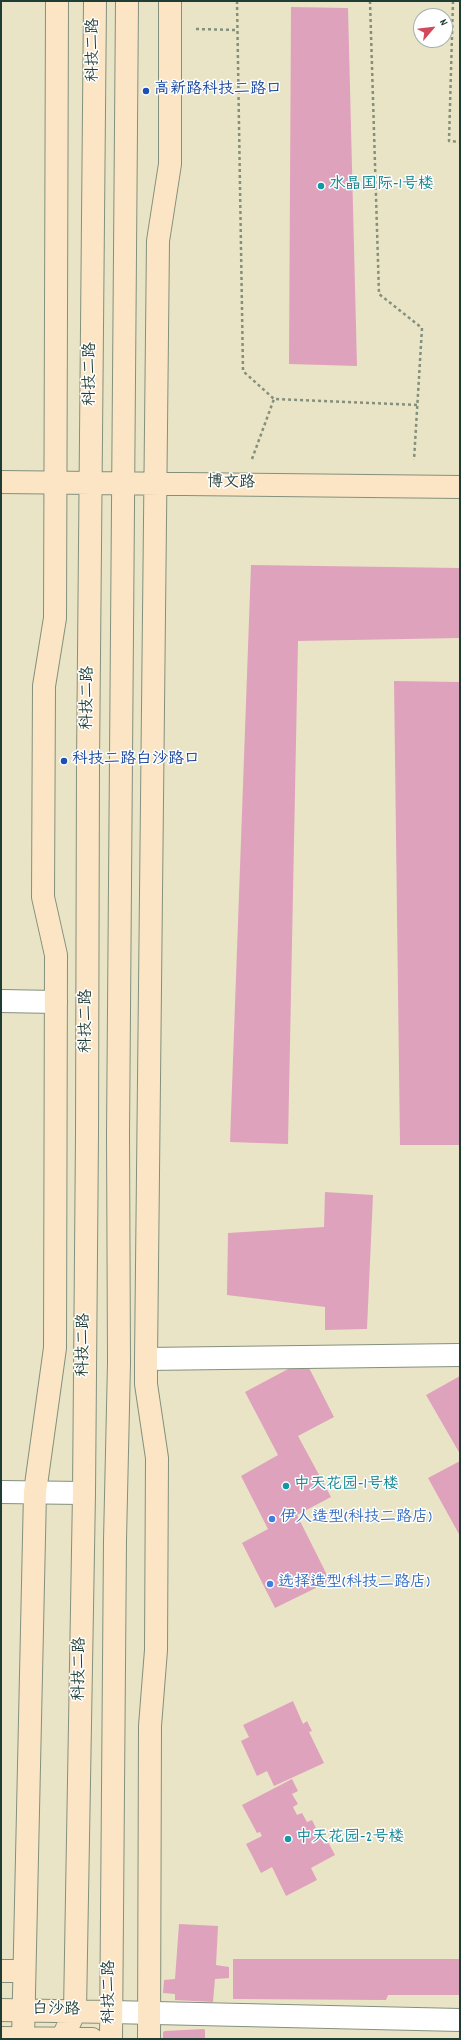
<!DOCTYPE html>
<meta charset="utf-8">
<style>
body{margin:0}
#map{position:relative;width:461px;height:2040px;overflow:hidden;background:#e9e4c6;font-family:Dekko,sans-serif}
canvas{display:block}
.frame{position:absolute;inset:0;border:2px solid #1f3d34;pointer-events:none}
.north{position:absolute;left:413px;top:8px;width:40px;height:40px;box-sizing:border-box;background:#fff;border:1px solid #a5b1ae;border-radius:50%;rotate:62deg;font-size:11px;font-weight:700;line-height:16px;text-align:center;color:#1f3d34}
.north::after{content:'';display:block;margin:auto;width:14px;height:18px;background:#d1495b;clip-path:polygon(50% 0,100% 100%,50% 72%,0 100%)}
</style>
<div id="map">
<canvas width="461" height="2040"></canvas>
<div class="frame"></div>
<div class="north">N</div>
</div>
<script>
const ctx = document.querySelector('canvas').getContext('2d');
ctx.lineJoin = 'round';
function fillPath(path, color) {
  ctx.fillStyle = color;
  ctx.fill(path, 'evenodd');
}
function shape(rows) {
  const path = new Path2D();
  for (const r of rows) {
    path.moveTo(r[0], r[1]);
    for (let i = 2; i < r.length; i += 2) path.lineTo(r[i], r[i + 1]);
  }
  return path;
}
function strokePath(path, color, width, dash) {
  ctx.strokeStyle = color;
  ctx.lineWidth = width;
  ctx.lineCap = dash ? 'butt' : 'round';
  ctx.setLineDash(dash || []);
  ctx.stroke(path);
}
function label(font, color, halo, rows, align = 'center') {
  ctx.font = font + ' Dekko,"LXGW WenKai TC",sans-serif';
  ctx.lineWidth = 3;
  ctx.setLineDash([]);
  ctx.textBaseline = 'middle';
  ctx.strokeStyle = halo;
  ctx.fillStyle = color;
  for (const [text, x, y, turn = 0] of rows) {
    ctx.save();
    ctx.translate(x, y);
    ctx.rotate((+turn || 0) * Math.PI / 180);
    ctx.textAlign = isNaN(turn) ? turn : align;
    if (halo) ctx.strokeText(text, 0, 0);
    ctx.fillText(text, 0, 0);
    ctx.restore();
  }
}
fillPath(shape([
 [291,7,348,8,357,366,289,364],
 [251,565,460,568,460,638,298,641,288,1144,230,1142],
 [394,681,460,682,460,1145,400,1145],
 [325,1192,373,1195,367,1329,325,1330,325,1307,227,1295,228,1233,324,1227],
 [305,1360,334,1417,298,1436,331,1497,297,1515,330,1581,275,1608,242,1543,268,1529,241,1476,278,1455,245,1392],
 [460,1376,460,1454,426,1395],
 [460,1461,460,1536,428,1478],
 [293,1701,303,1724,307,1721,312,1731,309,1732,324,1763,274,1786,267,1771,257,1776,241,1741,249,1737,243,1725],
 [292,1779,298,1791,292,1794,298,1804,293,1807,297,1815,302,1813,307,1822,312,1820,324,1844,328,1842,335,1855,311,1868,317,1880,286,1896,272,1867,261,1873,246,1844,262,1836,260,1832,257,1833,242,1805],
 [179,1924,218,1926,216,1965,229,1967,229,1978,215,1979,213,2002,175,2000,175,1994,163,1993,164,1980,175,1979],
 [233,1959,460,1959,460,1995,388,1995,386,2000,233,1999],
 [204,2029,205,2030,205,2039,163,2039,163,2032,165,2031]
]), '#dfa2bd');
const street = shape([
 [1,1001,56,1002],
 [146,1359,460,1355],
 [1,1492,84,1493],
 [111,2012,460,2020]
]);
const secondary = shape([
 [1,482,460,487],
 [1,1971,24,1971],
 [1,2010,111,2012],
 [1,2038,92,2039],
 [23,2039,35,1492,55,1348,56,955,43,897,44,686,55,618,57,1],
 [62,2039,75,2011,84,1493,87,1134,88,762,95,1],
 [111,2039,115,1540,119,1363,118,1134,127,1],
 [149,2039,150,1726,156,1650,157,1458,146,1384,146,1359,158,241,170,164,170,1]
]);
strokePath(street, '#84907d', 24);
strokePath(secondary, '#84907d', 24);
strokePath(shape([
 [237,1,243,371,274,399],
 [370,1,379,294,422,328,414,460],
 [453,1,449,141,460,142],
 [196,29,237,30],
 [252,459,274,399,417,405]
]), '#84907d', 2.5, [3, 3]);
strokePath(street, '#fff', 22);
strokePath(secondary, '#fce5c4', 22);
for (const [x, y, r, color] of [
 [146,91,4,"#1a4fb4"],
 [321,186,4,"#0f9aa8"],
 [64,761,4,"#1a4fb4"],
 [286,1486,4,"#0f9aa8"],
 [272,1519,4,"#3f7fe0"],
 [270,1584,4,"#3f7fe0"],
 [288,1839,4,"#0f9aa8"]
]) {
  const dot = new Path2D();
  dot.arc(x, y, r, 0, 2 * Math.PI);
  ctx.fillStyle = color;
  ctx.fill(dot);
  strokePath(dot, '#fff', 1.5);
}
label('16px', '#1f3d34', '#fff', [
 ["科技二路",95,50,-90],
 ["科技二路",92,374,-90],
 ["博文路",231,484,1],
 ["科技二路",89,698,-89],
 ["科技二路",88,1021,-90],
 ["科技二路",85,1345,-89],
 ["科技二路",81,1669,-89],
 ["科技二路",111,1992,-90],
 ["白沙路",56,2011,1]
]);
label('16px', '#164399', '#fff', [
 ["高新路科技二路口",154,91],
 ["科技二路白沙路口",72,761]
], 'left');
label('16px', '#0d838f', '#fff', [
 ["水晶国际-1号楼",329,186],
 ["中天花园-1号楼",294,1486],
 ["中天花园-2号楼",296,1839]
], 'left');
label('16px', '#366cbe', '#fff', [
 ["伊人造型(科技二路店)",280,1519],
 ["选择造型(科技二路店)",278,1584]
], 'left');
</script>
